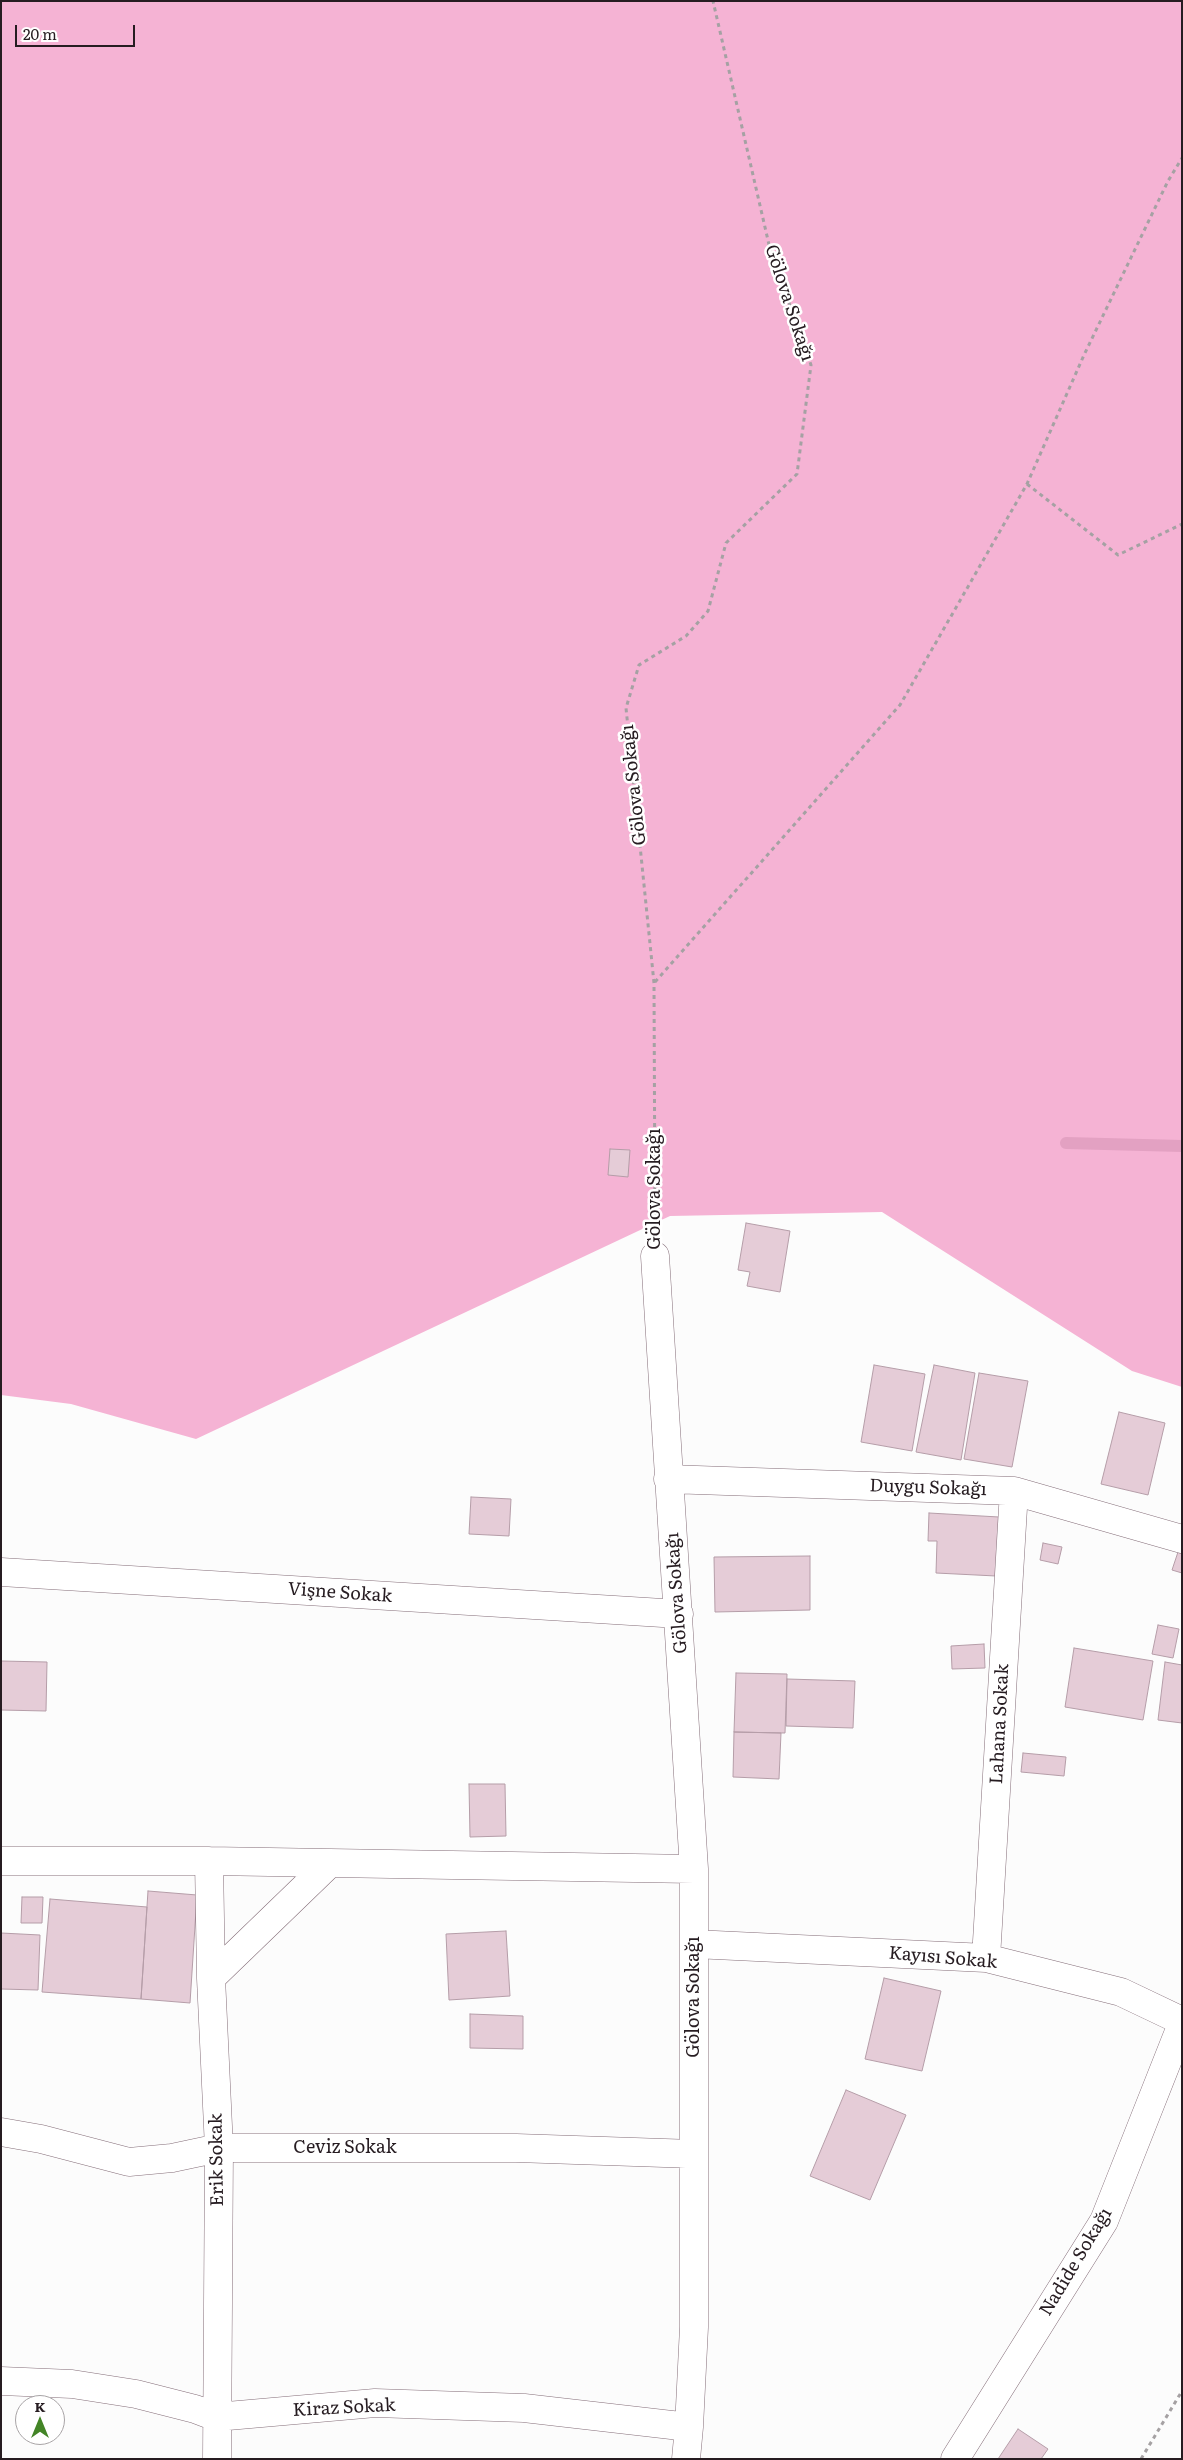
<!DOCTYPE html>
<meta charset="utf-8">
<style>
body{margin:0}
#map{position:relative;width:1183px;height:2460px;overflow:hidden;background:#fcfcfc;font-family:Literata,serif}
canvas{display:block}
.frame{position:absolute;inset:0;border:2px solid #261c21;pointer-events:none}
.north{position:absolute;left:15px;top:2395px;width:50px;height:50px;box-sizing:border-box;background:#fff;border:1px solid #a8a4a6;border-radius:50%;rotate:0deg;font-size:14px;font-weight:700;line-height:20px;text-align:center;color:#261c21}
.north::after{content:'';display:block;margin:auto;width:18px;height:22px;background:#438527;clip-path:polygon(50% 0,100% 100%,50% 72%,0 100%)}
.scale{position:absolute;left:15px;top:25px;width:120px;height:22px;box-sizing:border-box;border:2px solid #261c21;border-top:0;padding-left:6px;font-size:15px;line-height:18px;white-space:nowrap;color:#261c21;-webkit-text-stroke:4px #fff;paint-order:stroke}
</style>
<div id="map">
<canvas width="1183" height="2460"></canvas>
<div class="frame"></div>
<div class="north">K</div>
<div class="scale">20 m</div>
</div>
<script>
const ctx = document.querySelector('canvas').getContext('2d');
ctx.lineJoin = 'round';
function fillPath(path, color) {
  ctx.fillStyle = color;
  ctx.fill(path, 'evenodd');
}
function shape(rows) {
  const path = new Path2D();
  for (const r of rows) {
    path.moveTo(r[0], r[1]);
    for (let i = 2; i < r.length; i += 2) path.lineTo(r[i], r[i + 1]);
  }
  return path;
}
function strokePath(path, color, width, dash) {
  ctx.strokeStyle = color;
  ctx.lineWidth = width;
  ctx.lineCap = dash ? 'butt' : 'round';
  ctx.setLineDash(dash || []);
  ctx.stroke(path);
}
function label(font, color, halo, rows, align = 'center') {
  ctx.font = font + ' Literata,serif';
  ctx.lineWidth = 5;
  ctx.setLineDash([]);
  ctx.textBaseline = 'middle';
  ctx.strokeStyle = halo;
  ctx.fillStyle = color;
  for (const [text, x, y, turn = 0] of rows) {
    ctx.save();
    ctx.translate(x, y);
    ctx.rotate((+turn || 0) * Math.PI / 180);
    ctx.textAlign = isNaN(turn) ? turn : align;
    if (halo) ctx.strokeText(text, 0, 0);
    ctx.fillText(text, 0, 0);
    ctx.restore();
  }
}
fillPath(shape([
 [1,1,1182,1,1182,1387,1132,1371,882,1212,670,1216,196,1439,71,1404,1,1395]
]), '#f5b3d4');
strokePath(shape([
 [1066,1143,1182,1146]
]), '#e3a1c2', 12);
const building = shape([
 [610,1149,630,1150,628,1177,608,1175,610,1149],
 [746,1223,790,1231,780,1292,747,1286,750,1272,738,1270,746,1223],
 [874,1365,925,1374,912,1451,861,1442,874,1365],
 [934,1365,975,1373,961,1460,916,1452,934,1365],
 [979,1373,1028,1381,1012,1467,964,1459,979,1373],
 [1119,1412,1165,1423,1148,1495,1101,1484,1119,1412],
 [471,1497,511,1499,509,1536,469,1534,471,1497],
 [929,1513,999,1517,996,1576,936,1573,937,1541,928,1541,929,1513],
 [1043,1543,1062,1547,1058,1564,1040,1560,1043,1543],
 [1179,1549,1182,1550,1182,1573,1172,1570,1179,1549],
 [810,1556,810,1610,715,1612,714,1557,810,1556],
 [1158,1625,1179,1629,1173,1658,1152,1654,1158,1625],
 [984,1644,985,1668,952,1669,951,1646,984,1644],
 [1074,1648,1153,1661,1143,1720,1065,1707,1074,1648],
 [1,1661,47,1662,46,1711,1,1710,1,1661],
 [1165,1662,1182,1665,1182,1723,1158,1720,1165,1662],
 [736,1673,787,1674,785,1733,734,1732,736,1673],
 [787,1679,855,1681,853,1728,786,1726,787,1679],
 [734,1732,781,1733,779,1779,733,1777,734,1732],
 [1023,1753,1066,1757,1064,1776,1021,1772,1023,1753],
 [469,1784,505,1784,506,1836,470,1837,469,1784],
 [148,1891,197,1895,190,2003,141,1999,148,1891],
 [22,1897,43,1897,42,1923,21,1923,22,1897],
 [50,1899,147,1907,141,1999,42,1992,50,1899],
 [506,1931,510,1996,449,2000,446,1934,506,1931],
 [1,1933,40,1935,38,1990,1,1989,1,1933],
 [884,1978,941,1991,922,2071,865,2059,884,1978],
 [470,2014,523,2016,523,2049,470,2048,470,2014],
 [846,2090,906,2115,870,2200,810,2176,846,2090],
 [1018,2429,1048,2449,1041,2459,998,2459,1018,2429]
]);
fillPath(building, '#e5ccd7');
strokePath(building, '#b59da8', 1);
const minor = shape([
 [655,1256,694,1869,694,2327,689,2427,686,2459],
 [668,1479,1014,1491,1182,1539],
 [1,1572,679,1614],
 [1,1861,209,1861,694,1869],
 [209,1861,211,1978,219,2148,217,2459],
 [694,1944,986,1958,1121,1992,1182,2021],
 [986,1958,1014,1491],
 [211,1978,330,1863],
 [1,2132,41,2139,129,2162,172,2158,219,2148,516,2148,694,2154],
 [1,2381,72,2384,136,2394,195,2409,216,2417,375,2403,524,2408,689,2427],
 [955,2459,1104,2221,1182,2024]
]);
strokePath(minor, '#856e79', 29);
strokePath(shape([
 [1027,484,1118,555,1182,524],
 [655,982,900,705,1027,484,1084,355,1168,181,1182,158],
 [655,1223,654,983,626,708,639,665,686,636,708,611,726,543,797,474,811,365,770,249,713,1],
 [1141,2459,1182,2391]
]), '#a5a1a3', 3, [4, 4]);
strokePath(minor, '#fff', 28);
label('18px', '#261c21', '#fff', [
 ["Gölova Sokağı",789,303,72],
 ["Gölova Sokağı",634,785,-96],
 ["Gölova Sokağı",655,1189,-90],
 ["Duygu Sokağı",928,1488,2],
 ["Vişne Sokak",340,1593,4],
 ["Gölova Sokağı",677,1593,-94],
 ["Lahana Sokak",1000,1724,-87],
 ["Kayısı Sokak",943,1958,5],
 ["Gölova Sokağı",694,1997,-90],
 ["Ceviz Sokak",345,2148],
 ["Erik Sokak",217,2160,-91],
 ["Nadide Sokağı",1076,2262,-59],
 ["Kiraz Sokak",344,2408,-3]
]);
</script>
